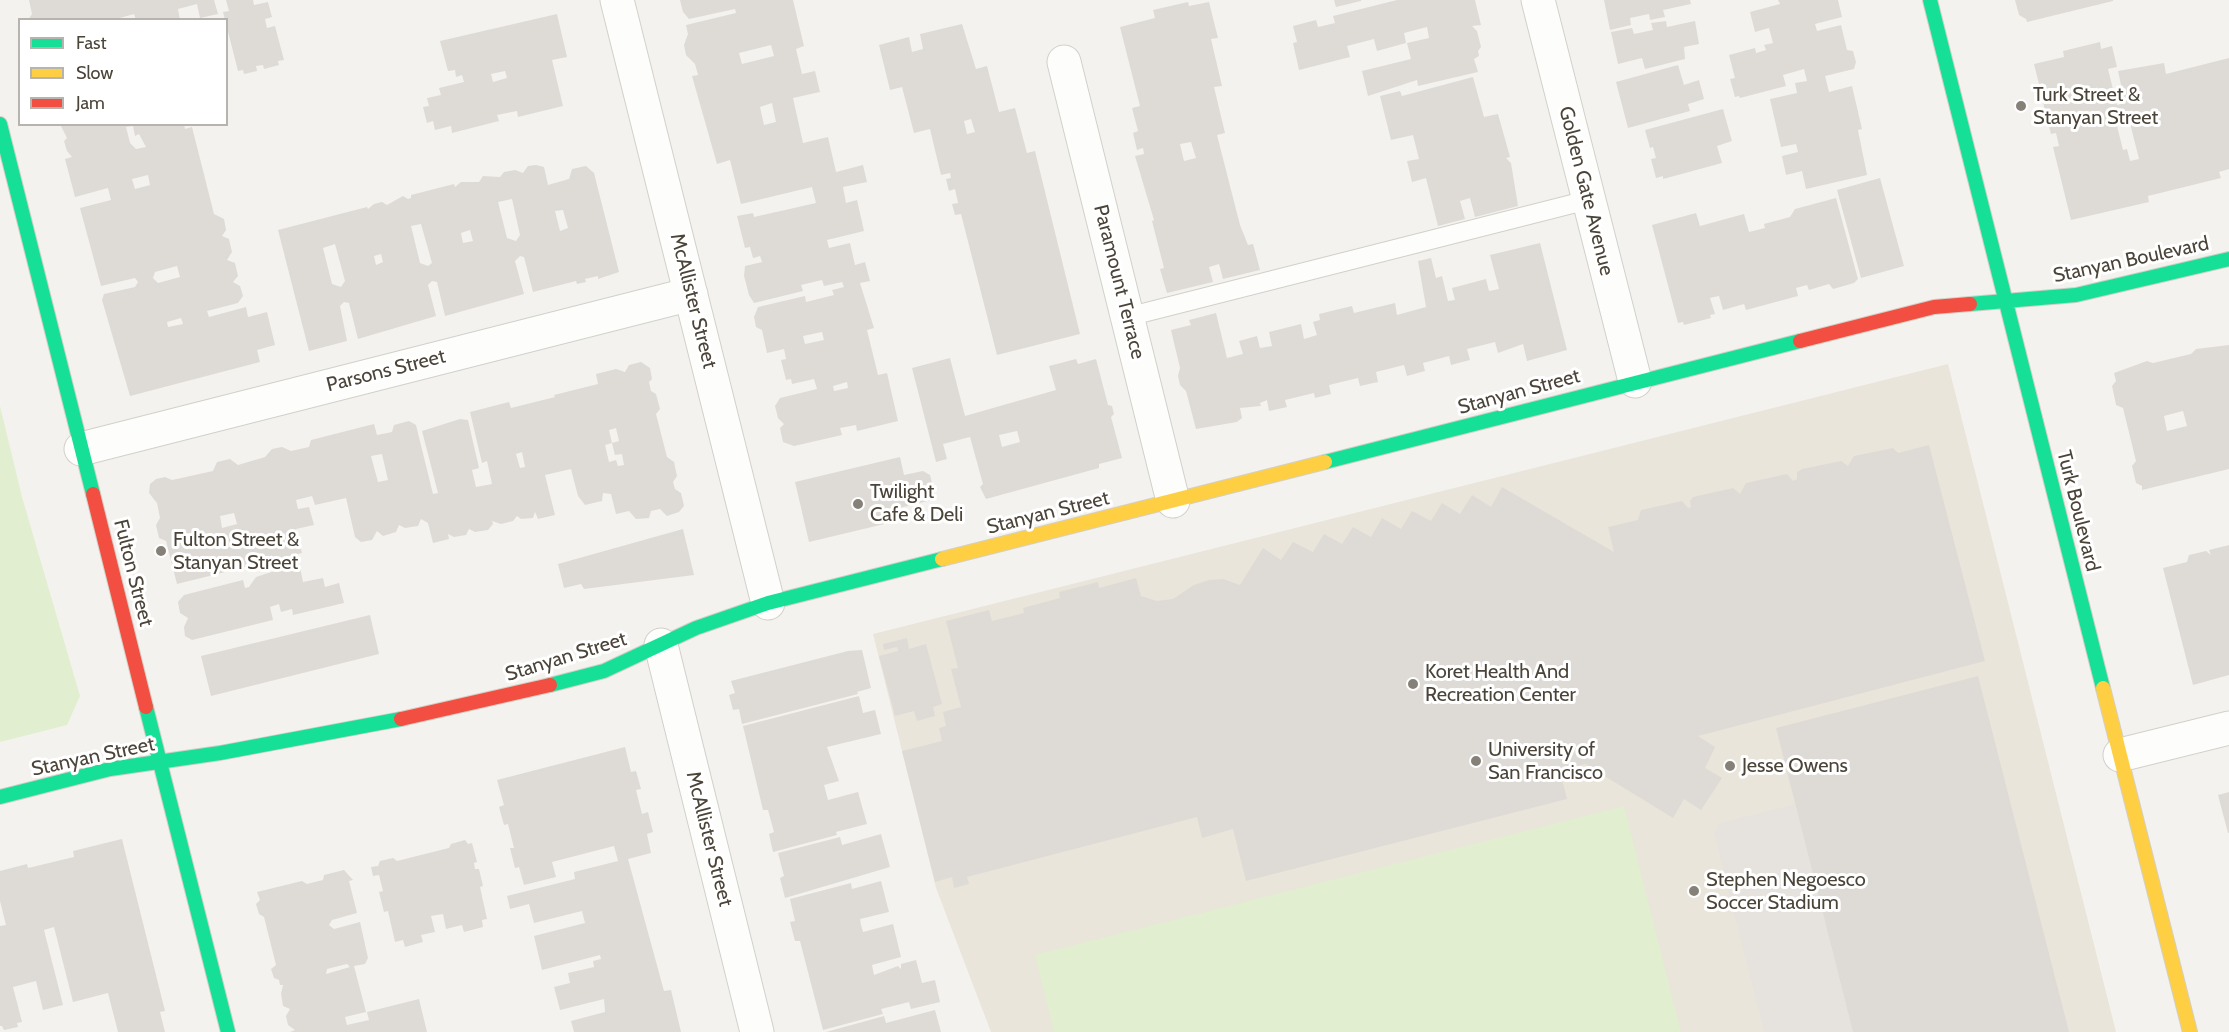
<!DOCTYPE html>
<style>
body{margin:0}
#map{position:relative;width:2229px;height:1032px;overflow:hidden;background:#f4f2ee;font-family:Cabin,sans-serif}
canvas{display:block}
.legend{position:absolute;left:18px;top:18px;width:210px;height:108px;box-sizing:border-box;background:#fff;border:2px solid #b7b4b0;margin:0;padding:8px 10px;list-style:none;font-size:18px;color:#4b4439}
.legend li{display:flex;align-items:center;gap:12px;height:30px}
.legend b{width:30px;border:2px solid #b7b4b0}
</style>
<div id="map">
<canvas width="2229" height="1032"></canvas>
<ul class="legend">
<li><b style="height:8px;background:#16e098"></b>Fast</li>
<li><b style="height:8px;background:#ffcf43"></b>Slow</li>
<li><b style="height:8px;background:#f24e42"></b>Jam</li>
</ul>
</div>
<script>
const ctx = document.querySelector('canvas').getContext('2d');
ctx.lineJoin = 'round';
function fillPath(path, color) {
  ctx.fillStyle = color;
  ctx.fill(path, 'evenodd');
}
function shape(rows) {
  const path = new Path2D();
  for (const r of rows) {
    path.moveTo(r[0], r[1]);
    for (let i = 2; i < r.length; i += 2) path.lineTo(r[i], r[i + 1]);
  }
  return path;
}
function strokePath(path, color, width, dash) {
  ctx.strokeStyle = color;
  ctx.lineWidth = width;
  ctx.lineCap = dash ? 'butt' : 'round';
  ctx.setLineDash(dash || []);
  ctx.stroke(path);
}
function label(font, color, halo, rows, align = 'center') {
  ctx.font = font + ' Cabin,sans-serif';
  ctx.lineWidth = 6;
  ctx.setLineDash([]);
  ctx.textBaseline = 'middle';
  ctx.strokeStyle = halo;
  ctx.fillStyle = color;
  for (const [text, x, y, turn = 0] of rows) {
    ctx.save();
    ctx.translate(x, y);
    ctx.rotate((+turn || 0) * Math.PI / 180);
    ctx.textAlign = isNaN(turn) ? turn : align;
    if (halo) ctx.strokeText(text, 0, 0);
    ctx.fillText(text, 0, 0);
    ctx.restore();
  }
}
fillPath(shape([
 [1948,364,2116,1032,991,1032,936,888,873,634]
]), '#eae5da');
fillPath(shape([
 [0,406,22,497,80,696,67,725,0,742],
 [1624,806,1681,1032,1054,1032,1035,955]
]), '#e1eecf');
fillPath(shape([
 [1795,804,1853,1032,1764,1032,1714,833,1720,823]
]), '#e6e3df');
fillPath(shape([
 [29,0,214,0,218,14,200,18,197,4,178,9,180,20,136,20,134,14,113,20,28,20,32,14],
 [226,0,253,0,254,5,268,2,272,17,265,19,267,28,275,26,284,60,278,61,279,65,264,69,263,65,256,66,257,71,244,74,243,70,238,71,223,12,229,11],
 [680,0,793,0,804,46,796,49,802,74,815,71,820,92,793,98,803,143,828,137,836,172,863,165,867,182,843,187,846,203,857,200,864,231,827,240,829,248,850,243,855,265,865,262,870,281,860,283,874,328,867,330,878,375,887,373,898,421,857,431,856,425,840,428,842,435,794,446,783,442,780,428,784,424,778,418,775,406,780,398,817,389,814,379,792,384,791,379,786,380,781,360,786,359,784,349,767,353,762,330,756,327,754,317,758,307,805,296,806,302,834,295,832,290,844,287,842,282,824,286,822,280,801,285,803,291,754,303,749,295,744,276,745,266,762,262,760,256,753,258,750,247,745,248,737,216,753,213,754,217,816,203,812,187,741,204,730,160,717,164,692,76,698,75,695,64,686,55,684,45,688,34,686,25,736,13,735,9,689,19,683,12],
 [771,45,774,56,742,64,739,53],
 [772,103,776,122,764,125,760,107],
 [822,332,824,340,805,344,803,336],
 [847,382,848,388,834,391,833,386],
 [1334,0,1361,0,1361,1,1336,7],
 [1397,0,1475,0,1481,25,1472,26,1477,31,1481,47,1478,51,1479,56,1474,59,1478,72,1418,86,1417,80,1368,96,1362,71,1411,59,1407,43,1429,38,1427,27,1404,33,1406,43,1377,51,1374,39,1347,46,1350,57,1299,70,1293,43,1297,42,1293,26,1316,20,1318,27,1335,23,1333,16],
 [1604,0,1690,0,1691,4,1663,10,1665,17,1650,20,1649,14,1630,18,1631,25,1610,30],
 [1778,0,1838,0,1842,17,1815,24,1817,31,1841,25,1847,50,1853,51,1856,62,1854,69,1825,76,1829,92,1852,86,1862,129,1858,130,1867,175,1806,189,1802,171,1786,175,1782,156,1798,152,1796,144,1781,147,1770,99,1797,93,1795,83,1807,81,1804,69,1783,75,1786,86,1740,98,1739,96,1735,97,1730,79,1735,78,1729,55,1755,48,1756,53,1766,50,1764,45,1773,43,1769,28,1755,32,1750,12,1780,4],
 [2015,0,2113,0,2113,1,2027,22,2026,19,2019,15],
 [1188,2,1189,6,1209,2,1218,38,1211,39,1222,86,1214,87,1225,133,1217,135,1240,225,1248,245,1253,244,1260,270,1223,279,1219,264,1209,267,1213,282,1167,293,1160,269,1164,268,1152,221,1154,220,1135,156,1144,154,1143,148,1137,150,1133,133,1138,131,1132,108,1140,106,1120,27,1155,18,1153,10],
 [1191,142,1196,158,1184,161,1180,144],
 [557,14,567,57,552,60,563,106,518,117,517,111,497,115,499,121,452,133,451,126,435,130,433,121,427,123,423,107,429,106,427,98,441,95,439,88,464,82,462,75,456,77,455,70,448,71,440,41],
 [505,71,507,78,493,82,491,74],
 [1666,21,1667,27,1695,21,1699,44,1684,47,1685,59,1645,69,1642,58,1618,64,1611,32,1632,28,1634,34,1653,30,1651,23],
 [962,24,976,69,987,66,999,112,1015,108,1027,153,1035,151,1080,334,997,355,961,214,955,215,952,204,958,203,955,189,949,191,946,179,951,178,950,173,941,175,930,129,914,133,902,87,890,90,879,45,909,37,912,52,923,49,920,34],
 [971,119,975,132,967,134,964,121],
 [2100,42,2101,49,2112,46,2117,67,2108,69,2117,105,2125,103,2118,71,2164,63,2166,74,2229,58,2229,169,2219,172,2221,178,2148,196,2149,202,2071,220,2053,147,2059,146,2056,133,2051,134,2047,119,2051,118,2051,115,2049,110,2045,111,2041,93,2045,92,2043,83,2039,84,2034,64,2064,57,2063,51],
 [2130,123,2139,159,2130,161,2127,149,2123,150,2117,126],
 [1678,65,1684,85,1699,80,1704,99,1688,104,1690,111,1628,128,1616,82],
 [1473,77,1484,117,1498,114,1510,157,1506,158,1511,163,1518,206,1475,217,1470,198,1460,201,1465,219,1438,226,1426,178,1412,182,1407,161,1419,159,1413,135,1391,140,1380,96,1400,91,1402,96],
 [1723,109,1732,141,1717,146,1722,163,1663,179,1663,176,1656,178,1651,159,1656,158,1653,147,1650,148,1645,130],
 [60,124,184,124,185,129,192,127,214,214,224,219,226,230,222,236,229,239,232,252,227,260,235,263,238,276,233,282,240,286,243,296,238,303,207,311,209,317,246,307,248,317,267,312,275,345,257,350,260,362,130,396,102,300,104,294,135,287,138,282,135,278,101,286,80,208,111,200,108,188,75,197,65,159,72,157,67,151,64,141,67,138],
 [133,126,135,136,139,134,146,147,136,149,130,143,126,127],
 [148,175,150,185,135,189,132,179],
 [177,266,180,277,158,283,153,278,155,272],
 [181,318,183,324,168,327,167,322],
 [536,165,544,167,548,185,569,179,572,169,586,166,594,173,619,272,598,279,598,276,585,279,586,282,577,284,576,281,533,292,524,257,520,256,515,261,524,294,445,316,437,282,432,281,428,285,436,316,358,339,349,303,344,302,340,306,347,341,309,351,278,230,367,207,368,209,374,204,382,202,387,205,403,196,408,199,411,198,411,195,454,184,455,187,461,182,479,182,483,176,500,177,504,172,515,170,523,173,528,166],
 [512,199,520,235,516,241,507,238,498,202],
 [563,210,568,228,560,231,555,211],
 [421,224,432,263,428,266,420,263,411,226],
 [470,230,473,241,463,243,461,233],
 [335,244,345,281,341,287,332,284,323,248],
 [381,254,383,262,376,265,374,256],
 [1880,178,1904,266,1861,278,1837,190],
 [1836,198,1858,279,1854,283,1833,289,1829,284,1809,290,1807,285,1796,288,1798,296,1746,310,1744,304,1723,310,1719,296,1710,298,1715,314,1710,315,1711,318,1684,325,1683,322,1678,323,1652,225,1696,213,1700,226,1744,214,1749,232,1765,228,1764,224,1790,217,1795,209],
 [1540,243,1567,350,1527,361,1523,344,1498,353,1495,342,1467,349,1470,360,1451,365,1449,356,1423,363,1425,371,1407,376,1404,365,1376,372,1378,382,1360,386,1358,378,1329,385,1331,394,1315,398,1314,393,1285,400,1287,407,1269,411,1267,400,1260,403,1261,406,1240,408,1242,418,1237,422,1196,429,1186,391,1180,385,1178,376,1180,368,1171,330,1191,325,1189,320,1216,313,1227,358,1243,354,1239,341,1257,336,1260,348,1272,346,1269,332,1301,324,1304,339,1317,335,1313,322,1320,320,1319,314,1352,306,1354,313,1395,303,1397,315,1426,307,1418,261,1431,258,1436,278,1442,276,1448,301,1455,300,1452,288,1486,279,1489,291,1499,289,1490,255],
 [2229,345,2229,469,2142,490,2142,486,2136,483,2132,466,2136,461,2123,408,2116,405,2112,386,2116,381,2114,373,2147,361,2153,363,2191,354,2196,349],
 [2183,411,2187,426,2167,431,2164,416],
 [950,358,965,416,1056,390,1049,366,1076,359,1078,364,1096,359,1108,405,1112,406,1114,414,1111,417,1122,458,1099,464,1099,468,986,499,980,487,983,484,970,437,943,444,947,459,936,462,912,368],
 [1017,431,1020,442,1002,447,999,435],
 [641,362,650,368,652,379,649,382,651,391,656,394,660,409,656,414,667,457,674,462,677,476,673,482,675,489,681,493,684,506,679,512,667,516,660,509,651,511,649,518,636,519,629,511,616,514,611,494,603,493,602,501,585,505,578,496,571,469,545,475,555,515,538,519,535,512,533,518,521,519,517,516,513,521,501,524,492,521,493,524,488,530,475,532,469,529,466,535,454,537,448,534,449,539,433,543,428,523,421,519,418,526,405,528,399,525,396,532,383,536,377,531,372,540,361,542,355,537,346,498,315,505,312,496,296,500,298,509,309,507,314,525,296,529,302,553,177,584,166,541,159,538,156,525,160,518,157,503,149,493,150,484,156,479,165,477,172,480,213,471,217,462,230,459,238,465,265,457,272,449,282,447,291,451,309,447,311,440,374,424,377,435,392,432,394,425,409,421,416,425,433,494,438,493,422,431,460,419,468,420,479,468,472,470,476,487,492,484,487,461,482,463,470,412,509,402,511,408,555,397,554,395,598,384,596,374,616,369,625,372,629,365],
 [616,428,619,441,612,443,615,455,622,454,624,465,618,466,616,460,609,462,605,445,612,443,609,430],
 [522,452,525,467,520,468,516,454],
 [382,454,388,480,378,482,371,456],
 [234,513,237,524,222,528,220,516],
 [1929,445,1985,661,1698,736,1715,747,1705,768,1722,778,1701,810,1684,799,1673,818,1585,764,1560,771,1567,799,1246,881,1233,829,1202,838,1197,817,967,877,969,884,954,888,952,877,935,882,902,751,942,741,939,728,946,726,943,712,961,707,951,669,958,668,946,621,989,610,992,621,1024,613,1023,608,1060,598,1059,592,1098,582,1099,588,1136,578,1141,596,1157,601,1173,599,1194,585,1209,580,1223,579,1240,585,1263,548,1281,560,1293,542,1313,552,1324,534,1342,544,1353,527,1371,537,1382,518,1401,529,1412,511,1431,521,1442,503,1460,514,1472,495,1491,507,1502,487,1614,552,1608,527,1638,520,1641,510,1682,501,1688,508,1691,507,1690,501,1693,497,1733,488,1740,494,1746,483,1787,474,1793,481,1797,479,1797,472,1802,469,1841,461,1848,466,1854,456,1893,448,1898,453],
 [900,457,904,475,923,471,930,475,936,499,895,509,897,521,809,542,795,482],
 [683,529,694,575,584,589,581,584,564,588,558,564],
 [2229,545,2229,675,2193,685,2163,568,2187,562,2189,555,2206,551,2211,555,2209,550],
 [290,566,300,567,303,582,323,578,325,587,339,583,344,603,293,615,292,609,281,612,279,604,270,607,273,620,192,640,185,636,184,627,188,618,180,613,178,602,184,595,243,580,245,588,249,587,256,577],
 [370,615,379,654,211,696,201,656],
 [907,638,909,649,926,644,942,704,933,707,935,716,917,721,914,711,895,716,879,656,898,651,897,647,884,650,883,644],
 [862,650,871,688,857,692,858,694,742,724,739,709,733,710,729,695,735,693,731,681,848,651],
 [1978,676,2069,1032,1853,1032,1776,728],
 [859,696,863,713,875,710,881,734,827,747,839,781,824,785,828,800,858,792,867,824,836,832,837,835,773,852,769,834,774,832,768,810,763,810,743,726],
 [625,747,631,772,636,771,641,789,636,790,642,814,648,812,653,832,647,834,651,853,628,859,664,991,671,990,681,1032,574,1032,571,1021,605,1012,604,999,560,1010,554,987,570,983,568,973,594,967,593,961,601,959,600,955,542,970,534,936,585,923,582,911,534,923,529,904,510,909,507,896,575,879,574,872,618,861,614,846,552,862,556,877,524,885,519,867,515,868,510,848,514,848,508,824,504,825,499,807,504,805,497,780],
 [2229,792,2229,833,2228,833,2218,795],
 [881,834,890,867,785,898,780,878,784,876,778,853,840,837,842,845],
 [122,839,165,1011,160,1012,165,1032,118,1032,108,993,73,1002,54,927,44,930,63,1005,43,1010,36,981,13,987,22,1022,17,1023,18,1027,4,1030,2,1026,0,1026,0,926,6,925,0,901,0,871,27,864,28,868,74,857,73,851],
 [465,840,468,844,472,843,477,862,474,863,475,869,479,869,483,886,480,887,487,919,482,920,483,927,464,932,462,925,446,929,443,914,431,916,435,932,421,935,423,942,405,947,403,940,395,942,388,911,384,912,379,892,383,891,379,875,373,876,371,867,378,866,380,861,393,858,397,861,449,848,451,844],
 [344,870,353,880,349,881,357,913,332,920,329,925,334,929,360,922,368,958,365,964,354,966,366,1012,345,1017,347,1025,369,1020,367,1012,419,999,427,1032,290,1032,295,1030,288,1025,286,1016,290,1009,283,1006,281,994,283,985,280,985,279,980,274,978,271,969,276,965,264,917,259,914,256,904,260,900,257,892,302,881,307,884,323,880,324,875],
 [347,964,350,967,326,974,327,969],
 [881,881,889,912,860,919,861,925,863,932,893,924,901,957,872,965,874,975,898,966,901,969,901,964,916,960,922,983,935,980,940,1002,911,1009,909,1002,881,1009,883,1014,823,1030,800,941,795,941,790,922,795,921,790,899,851,883,852,889],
 [935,1010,941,1032,826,1032,884,1016,886,1023]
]), '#dedbd6');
const lane = shape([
 [1127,317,1588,200]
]);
const street = shape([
 [617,0,768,603],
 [1538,0,1635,381],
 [1064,62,1173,501],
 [81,449,691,294],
 [661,645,757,1032],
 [2120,755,2229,728]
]);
const fast = shape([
 [1930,0,2103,688],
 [0,124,93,494],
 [1970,304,2076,295,2229,259],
 [1325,462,1800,341],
 [550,685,604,671,696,628,768,603,942,559],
 [146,707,228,1032],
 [0,797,110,769,220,753,401,719]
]);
const slow = shape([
 [942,559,1325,462],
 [2103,688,2190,1032]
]);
const jam = shape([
 [1800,341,1934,307,1970,304],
 [93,494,146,707],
 [401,719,550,685]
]);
strokePath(lane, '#d2d0cb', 20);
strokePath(street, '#d2d0cb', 35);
strokePath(fast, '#d3cfc5', 16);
strokePath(slow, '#d3cfc5', 16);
strokePath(jam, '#d3cfc5', 16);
strokePath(lane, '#fdfdfc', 18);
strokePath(street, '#fdfdfc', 33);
strokePath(fast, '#16e098', 14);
strokePath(slow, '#ffcf43', 14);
strokePath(jam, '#f24e42', 14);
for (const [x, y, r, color] of [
 [2021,106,6,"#868178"],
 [858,504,6,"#868178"],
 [161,551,6,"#868178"],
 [1413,684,6,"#868178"],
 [1476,761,6,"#868178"],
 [1730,766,6,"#868178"],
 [1694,891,6,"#868178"]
]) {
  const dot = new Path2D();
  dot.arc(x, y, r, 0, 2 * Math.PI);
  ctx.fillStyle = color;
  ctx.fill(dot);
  strokePath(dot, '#fff', 2);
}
label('20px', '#4b4439', '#fff', [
 ["Turk Street &",2033,95],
 ["Stanyan Street",2033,118],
 ["Twilight",870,492],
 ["Cafe & Deli",870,515],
 ["Fulton Street &",173,540],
 ["Stanyan Street",173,563],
 ["Koret Health And",1425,672],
 ["Recreation Center",1425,695],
 ["University of",1488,750],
 ["San Francisco",1488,773],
 ["Jesse Owens",1742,766],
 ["Stephen Negoesco",1706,880],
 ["Soccer Stadium",1706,903]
], 'left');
label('20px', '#4b4439', '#fff', [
 ["Golden Gate Avenue",1586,191,76],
 ["Stanyan Boulevard",2131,260,-12],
 ["Paramount Terrace",1119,282,76],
 ["McAllister Street",693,301,76],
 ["Parsons Street",386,371,-14],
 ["Stanyan Street",1519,392,-15],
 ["Turk Boulevard",2078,511,76],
 ["Stanyan Street",1048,513,-14],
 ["Fulton Street",133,573,76],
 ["Stanyan Street",566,657,-17],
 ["Stanyan Street",93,757,-12],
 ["McAllister Street",709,839,76]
]);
</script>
